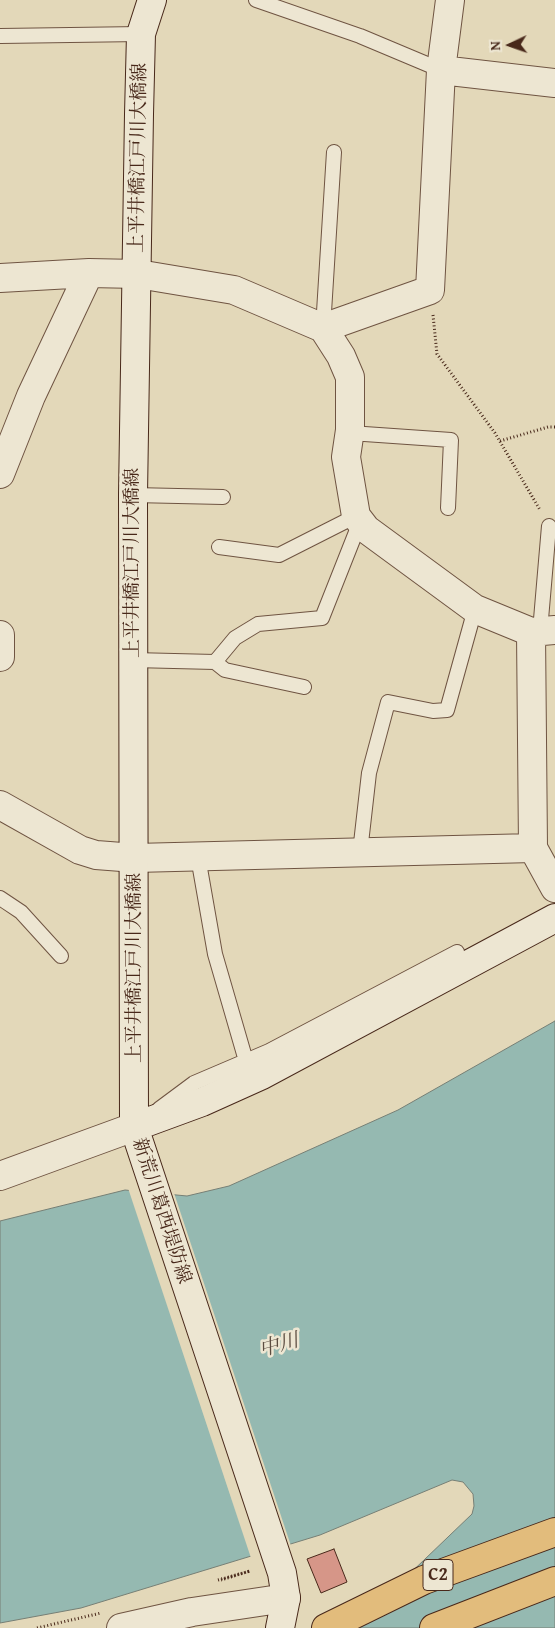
<!DOCTYPE html>
<meta charset="utf-8">
<style>
body{margin:0}
#map{position:relative;width:555px;height:1628px;overflow:hidden;background:#e3d8b9;font-family:"Gentium Book Plus",serif}
canvas{display:block}
.north{position:absolute;left:485px;top:20px;width:50px;height:50px;-webkit-text-stroke:4px #ede6d2;paint-order:stroke;rotate:267deg;font-size:14px;font-weight:700;line-height:20px;text-align:center;color:#48281a}
.north::after{content:'';display:block;margin:auto;width:18px;height:22px;background:#48281a;clip-path:polygon(50% 0,100% 100%,50% 72%,0 100%)}
</style>
<div id="map">
<canvas width="555" height="1628"></canvas>
<div class="north">N</div>
</div>
<script>
const ctx = document.querySelector('canvas').getContext('2d');
ctx.lineJoin = 'round';
function fillPath(path, color) {
  ctx.fillStyle = color;
  ctx.fill(path, 'evenodd');
}
function shape(rows) {
  const path = new Path2D();
  for (const r of rows) {
    path.moveTo(r[0], r[1]);
    for (let i = 2; i < r.length; i += 2) path.lineTo(r[i], r[i + 1]);
  }
  return path;
}
function strokePath(path, color, width, dash) {
  ctx.strokeStyle = color;
  ctx.lineWidth = width;
  ctx.lineCap = dash ? 'butt' : 'round';
  ctx.setLineDash(dash || []);
  ctx.stroke(path);
}
function label(font, color, halo, rows, align = 'center') {
  ctx.font = font + ' "Gentium Book Plus","Noto Serif JP",serif';
  ctx.lineWidth = 5;
  ctx.setLineDash([]);
  ctx.textBaseline = 'middle';
  ctx.strokeStyle = halo;
  ctx.fillStyle = color;
  for (const [text, x, y, turn = 0] of rows) {
    ctx.save();
    ctx.translate(x, y);
    ctx.rotate((+turn || 0) * Math.PI / 180);
    ctx.textAlign = isNaN(turn) ? turn : align;
    if (halo) ctx.strokeText(text, 0, 0);
    ctx.fillText(text, 0, 0);
    ctx.restore();
  }
}
const water = shape([
 [555,1021,555,1628,353,1628,472,1514,474,1506,473,1494,463,1482,452,1480,320,1535,81,1608,0,1623,0,1221,125,1190,187,1196,229,1186,398,1110,555,1021]
]);
fillPath(water, '#95b9b1');
strokePath(water, '#767f75', 1);
fillPath(shape([
 [128,1188,174,1193,291,1546,251,1558]
]), '#e3d8b9');
const building = shape([
 [334,1549,347,1582,321,1593,307,1559,334,1549]
]);
fillPath(building, '#d69688');
strokePath(building, '#48281a', 1);
const lane = shape([
 [256,0,360,36,441,70],
 [0,36,141,34],
 [323,328,334,152],
 [350,433,451,440,448,508],
 [133,495,223,497],
 [219,547,279,555,356,516],
 [540,631,549,526],
 [133,660,215,662,235,638,258,624,322,618,360,522],
 [215,662,225,670,304,687],
 [360,852,369,773,388,702,433,711,447,710,475,609],
 [198,857,215,954,246,1061],
 [0,898,21,912,61,956],
 [159,1109,194,1083,269,1051,457,952]
]);
const street = shape([
 [441,70,555,83],
 [0,278,89,273,138,274,234,290,323,328,341,356,350,377,350,430,346,457,356,516,366,529,475,609,531,632,555,630],
 [323,328,430,290,441,70,450,0],
 [0,474,31,396,89,273],
 [531,632,533,848,555,888],
 [0,635,0,657],
 [0,805,80,850,96,855,135,858,533,848],
 [0,1176,134,1127],
 [121,1628,192,1612,286,1598]
]);
const secondary = shape([
 [152,0,141,34,139,114,133,495,134,1127,282,1573,286,1598,280,1628],
 [134,1127,202,1102,262,1075,555,918]
]);
const highway = shape([
 [326,1628,424,1580,555,1532],
 [434,1628,555,1581]
]);
strokePath(lane, '#6f5442', 16);
strokePath(street, '#6f5442', 30);
strokePath(secondary, '#48281a', 30);
strokePath(highway, '#48281a', 30);
strokePath(shape([
 [433,315,437,354,495,433,540,510],
 [500,441,548,427,555,427],
 [218,1580,250,1571,221,1580],
 [37,1628,101,1613]
]), '#48281a', 3, [1, 2.5]);
strokePath(lane, '#ede6d2', 14);
strokePath(street, '#ede6d2', 28);
strokePath(secondary, '#ede6d2', 28);
strokePath(highway, '#e2bc7c', 28);
for (const [x, y, w] of [
 [438,1575,30]
]) {
  const box = new Path2D();
  box.roundRect(x - w / 2, y - 15.5, w, 31, 4);
  ctx.fillStyle = '#ede6d2';
  ctx.fill(box);
  strokePath(box, '#48281a', 1);
}
label('bold 18px', '#48281a', null, [
 ["C2",438,1575]
]);
label('19px', '#48281a', '#ede6d2', [
 ["上平井橋江戸川大橋線",139,158,-89],
 ["上平井橋江戸川大橋線",133,563,-90],
 ["上平井橋江戸川大橋線",135,968,-90],
 ["新荒川葛西堤防線",161,1211,72]
]);
label('italic 20px', '#5b4c40', '#ede6d2', [
 ["中川",279,1346,-15]
]);
</script>
